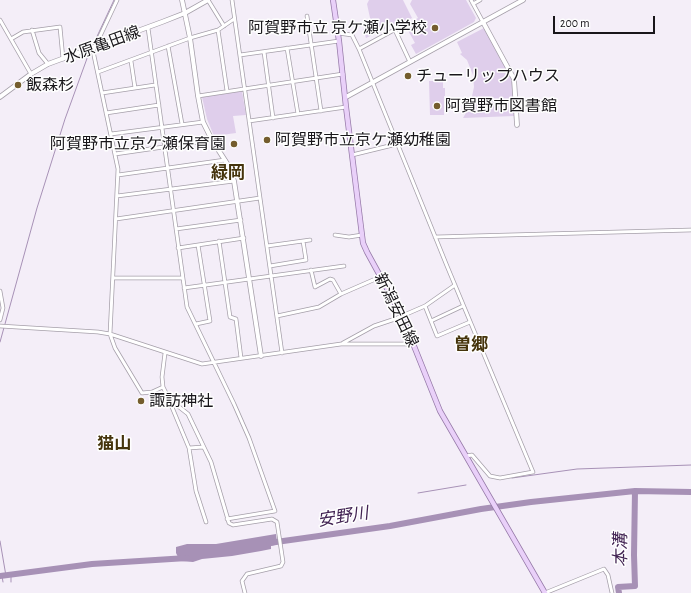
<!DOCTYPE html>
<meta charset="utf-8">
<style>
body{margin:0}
#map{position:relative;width:691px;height:593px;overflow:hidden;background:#f4eef8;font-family:"Alegreya Sans",sans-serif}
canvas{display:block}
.scale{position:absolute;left:553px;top:16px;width:102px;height:18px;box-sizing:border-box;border:2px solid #18161a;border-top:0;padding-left:5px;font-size:12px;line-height:14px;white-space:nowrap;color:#18161a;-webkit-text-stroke:3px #fefefe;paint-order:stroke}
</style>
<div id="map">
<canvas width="691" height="593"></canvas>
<div class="scale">200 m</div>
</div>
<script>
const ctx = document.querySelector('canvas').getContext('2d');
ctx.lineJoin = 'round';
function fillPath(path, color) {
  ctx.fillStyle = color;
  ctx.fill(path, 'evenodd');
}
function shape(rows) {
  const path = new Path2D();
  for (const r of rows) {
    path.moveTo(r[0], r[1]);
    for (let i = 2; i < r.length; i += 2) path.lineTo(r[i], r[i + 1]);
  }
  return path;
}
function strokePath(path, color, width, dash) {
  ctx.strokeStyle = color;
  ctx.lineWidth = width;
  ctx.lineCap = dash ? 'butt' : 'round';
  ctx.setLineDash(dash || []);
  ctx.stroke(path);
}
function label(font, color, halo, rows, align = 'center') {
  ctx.font = font + ' "Alegreya Sans","Noto Sans JP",sans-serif';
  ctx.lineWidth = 3;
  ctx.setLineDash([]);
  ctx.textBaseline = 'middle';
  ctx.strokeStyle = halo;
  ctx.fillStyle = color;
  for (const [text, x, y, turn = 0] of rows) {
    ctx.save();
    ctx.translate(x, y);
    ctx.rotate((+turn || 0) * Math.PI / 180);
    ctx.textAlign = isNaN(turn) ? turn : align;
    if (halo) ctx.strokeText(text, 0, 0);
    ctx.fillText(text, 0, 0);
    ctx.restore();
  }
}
fillPath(shape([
 [369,0,403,0,412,18,399,24,398,22,366,38,363,29,372,27,367,4],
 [412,0,466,0,476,18,474,22,416,54,411,45,415,43,405,25,418,18,410,4],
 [484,28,513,80,514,116,463,118,470,106,474,87,473,75,467,60,460,54,462,53,457,42],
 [443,77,443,88,445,88,445,96,444,96,444,115,430,115,429,81,433,81],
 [242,91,246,115,233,116,236,133,214,136,207,119,202,97]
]), '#dfceeb');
fillPath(shape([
 [276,534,277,542,275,545,271,546,271,549,261,551,232,556,202,559,193,562,180,561,176,553,176,547,187,544,216,544]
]), '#a791b6');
strokePath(shape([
 [93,45,114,0],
 [0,342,37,208,65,119,89,53],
 [512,478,577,469,691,465],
 [418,493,466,485],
 [0,541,6,576],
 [11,575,11,582],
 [2,576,3,582]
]), '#a791b6', 1);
strokePath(shape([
 [269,543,390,526,481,509,531,502,635,491,691,492],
 [0,576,92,564,187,558],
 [619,593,618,587,635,586,634,555,635,491]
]), '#a791b6', 6);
const street = shape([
 [117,0,93,51,118,169,110,334,115,348,142,393,152,392,163,387],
 [208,0,224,26],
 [232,0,282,353],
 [471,0,483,22],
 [473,4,480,0],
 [307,16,321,111],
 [0,20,31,74],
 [148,28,187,307,234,404,249,438,275,511,227,519],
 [32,30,39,53,48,64],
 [218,30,227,91],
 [338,33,352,35,359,49,447,266,533,472,500,478,490,476,472,455,466,456],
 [11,39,23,32,60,27,63,59],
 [168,46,182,124],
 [287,48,298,114],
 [359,49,394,30,396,32,410,62],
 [264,52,273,118],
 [240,55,339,41],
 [131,61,135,88],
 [98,72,190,38,218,30,234,19],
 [102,93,155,85],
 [198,96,343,74],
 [106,113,159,105],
 [249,121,346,107],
 [111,134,203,122],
 [115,154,212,140],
 [352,155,397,144],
 [118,175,225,160],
 [117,196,234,181],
 [116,219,260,198],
 [176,229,241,220],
 [335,235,349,237,362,235],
 [435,237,691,230],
 [219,241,230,317,236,319,241,358],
 [267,246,310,240],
 [178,248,244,238],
 [270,266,306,260,303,241],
 [311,270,315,287,330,279,333,280,341,294],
 [113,278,183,278],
 [184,288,344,266],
 [0,291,3,308,0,320],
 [425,306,437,336,470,322],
 [277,316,319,307,341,294,380,277],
 [431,321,463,306],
 [196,324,210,321,198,245],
 [0,326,98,332,110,334,202,364,341,344,414,344],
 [343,343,374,326,395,319,425,306,455,285],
 [165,353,162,377,163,387,169,399,188,414,211,462,229,523,233,525,272,519,277,522,283,562,281,566,247,574,242,581,245,593],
 [169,400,189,448,196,491,206,522],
 [189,448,203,447],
 [545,593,604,569,608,575,612,593]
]);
const secondary = shape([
 [182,0,190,38,198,96,203,122,212,140,228,165,234,181,261,356],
 [483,22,514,79,517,125],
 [0,97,31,74,48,64,162,22,185,13,208,0],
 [346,97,523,0]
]);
const primary = shape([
 [333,0,339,41,346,107,363,243,367,252,402,316,440,411,545,593]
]);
strokePath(street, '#a59fa9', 4.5);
strokePath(secondary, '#a59fa9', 5.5);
strokePath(primary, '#967aa8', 6);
strokePath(street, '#fff', 3);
strokePath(secondary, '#fff', 4);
strokePath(primary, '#e9d0f9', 4.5);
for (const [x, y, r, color] of [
 [435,28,4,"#745d2d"],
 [408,76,4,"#745d2d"],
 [18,85,4,"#745d2d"],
 [437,106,4,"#745d2d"],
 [267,140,4,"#745d2d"],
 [234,144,4,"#745d2d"],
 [141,401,4,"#745d2d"]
]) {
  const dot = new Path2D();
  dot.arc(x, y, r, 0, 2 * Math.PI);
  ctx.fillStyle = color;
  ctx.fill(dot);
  strokePath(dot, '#fefefe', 1.5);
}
label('16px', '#18161a', '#fefefe', [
 ["阿賀野市立 京ケ瀬小学校",427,28,"right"],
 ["チューリップハウス",416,76],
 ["飯森杉",26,85],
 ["阿賀野市図書館",445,106],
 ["阿賀野市立京ケ瀬幼稚園",275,140],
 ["阿賀野市立京ケ瀬保育園",226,144,"right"],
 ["諏訪神社",149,401]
], 'left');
label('16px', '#18161a', '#fefefe', [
 ["水原亀田線",102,45,-20],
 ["新潟安田線",396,310,64]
]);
label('bold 17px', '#45340c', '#fefefe', [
 ["緑岡",228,173],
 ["曽郷",471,345],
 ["猫山",114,444]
]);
label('italic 17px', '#422353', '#fefefe', [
 ["安野川",343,517,-9],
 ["本溝",621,550,-90]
]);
</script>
